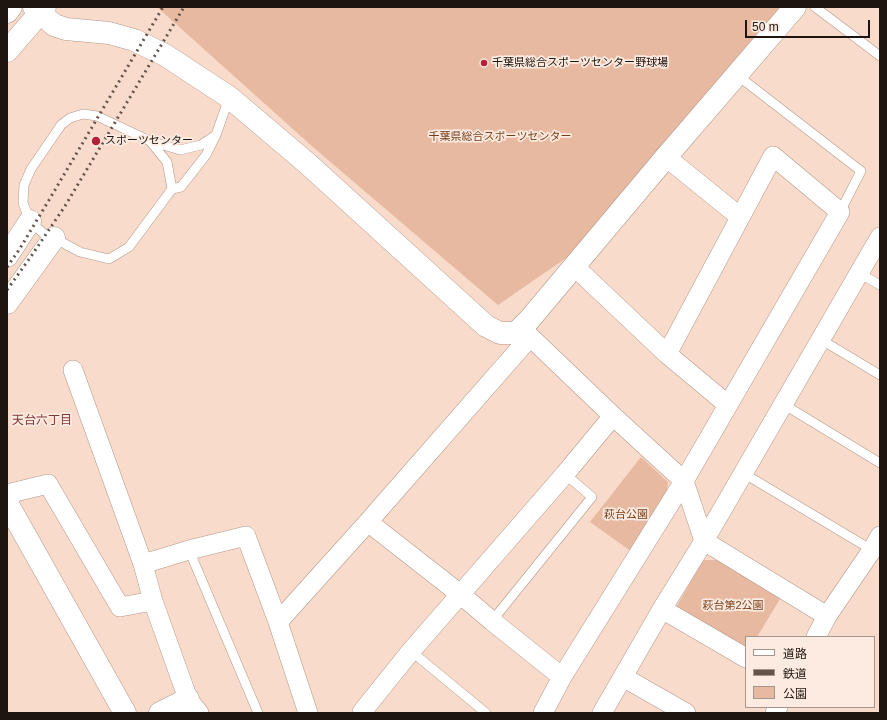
<!DOCTYPE html>
<meta charset="utf-8">
<style>
body{margin:0}
#map{position:relative;width:887px;height:720px;overflow:hidden;background:#f9dbcb;font-family:Helvetica,"Noto Sans JP",sans-serif}
canvas{display:block}
.frame{position:absolute;inset:0;border:8px solid #1f150f;pointer-events:none}
.legend{position:absolute;left:745px;top:636px;width:130px;height:72px;box-sizing:border-box;background:#fdebe1;border:1px solid #a4958d;margin:0;padding:5px 7px;list-style:none;font-size:12px;color:#1f150f}
.legend li{display:flex;align-items:center;gap:8px;height:20px}
.legend b{width:20px;border:1px solid #a4958d}
.scale{position:absolute;left:745px;top:20px;width:125px;height:18px;box-sizing:border-box;border:2px solid #1f150f;border-top:0;padding-left:5px;font-size:12px;line-height:14px;white-space:nowrap;color:#1f150f;-webkit-text-stroke:3px #fdebe1;paint-order:stroke}
</style>
<div id="map">
<canvas width="887" height="720"></canvas>
<div class="frame"></div>
<ul class="legend">
<li><b style="height:5px;background:#fff"></b>道路</li>
<li><b style="height:5px;background:#64534a"></b>鉄道</li>
<li><b style="height:11px;background:#e7b9a0"></b>公園</li>
</ul>
<div class="scale">50 m</div>
</div>
<script>
const ctx = document.querySelector('canvas').getContext('2d');
ctx.lineJoin = 'round';
function fillPath(path, color) {
  ctx.fillStyle = color;
  ctx.fill(path, 'evenodd');
}
function shape(rows) {
  const path = new Path2D();
  for (const r of rows) {
    path.moveTo(r[0], r[1]);
    for (let i = 2; i < r.length; i += 2) path.lineTo(r[i], r[i + 1]);
  }
  return path;
}
function strokePath(path, color, width, dash) {
  ctx.strokeStyle = color;
  ctx.lineWidth = width;
  ctx.lineCap = dash ? 'butt' : 'round';
  ctx.setLineDash(dash || []);
  ctx.stroke(path);
}
function label(font, color, halo, rows, align = 'center') {
  ctx.font = font + ' Helvetica,"Noto Sans JP",sans-serif';
  ctx.lineWidth = 3.5;
  ctx.setLineDash([]);
  ctx.textBaseline = 'middle';
  ctx.strokeStyle = halo;
  ctx.fillStyle = color;
  for (const [text, x, y, turn = 0] of rows) {
    ctx.save();
    ctx.translate(x, y);
    ctx.rotate((+turn || 0) * Math.PI / 180);
    ctx.textAlign = isNaN(turn) ? turn : align;
    if (halo) ctx.strokeText(text, 0, 0);
    ctx.fillText(text, 0, 0);
    ctx.restore();
  }
}
fillPath(shape([
 [157,7,783,7,569,256,498,305,314,148],
 [641,457,668,482,667,491,632,552,590,522],
 [703,560,717,560,783,594,757,637,746,637,746,653,674,611]
]), '#e7b9a0');
const service = shape([
 [815,7,880,56],
 [737,75,861,171,840,212],
 [216,135,229,98],
 [150,141,167,162,172,189,129,247,109,259,80,252,54,238,43,233,30,221,23,203,24,185,31,169,61,125,70,118,83,114,97,116,150,141,180,150,201,145,216,135,206,155,181,187,172,189],
 [859,273,880,285],
 [820,339,880,375],
 [783,404,880,463],
 [743,473,872,550],
 [189,550,258,713],
 [492,621,592,497,565,474],
 [411,651,486,713]
]);
const minor = shape([
 [666,157,740,217],
 [575,267,667,354,728,405],
 [73,370,143,564,153,601,188,699,199,713],
 [7,494,48,484,120,607,153,601],
 [368,522,460,594,492,621,562,677],
 [143,564,189,550,246,536,278,622,308,713],
 [662,609,746,658],
 [278,622,368,522,523,345,521,328,613,416,684,481,704,541,827,616],
 [816,637,827,616,872,550,880,536],
 [623,677,686,713],
 [363,713,362,712,411,651,565,474,613,416],
 [543,713,562,677,684,481,840,212,773,156,667,354],
 [602,713,662,609,704,541,880,237],
 [775,713,778,707]
]);
const tertiary = shape([
 [34,7,54,25,66,29,109,33,134,40,165,55,229,97,308,164,486,326,500,333,516,333,529,320,666,157,795,7],
 [7,256,30,221],
 [7,303,54,238],
 [7,503,125,713],
 [160,713,188,699]
]);
const trunk = shape([
 [7,12,11,7],
 [7,51,45,7]
]);
strokePath(service, '#b39788', 10);
strokePath(minor, '#b39788', 20);
strokePath(tertiary, '#b39788', 23);
strokePath(trunk, '#b39788', 23);
strokePath(service, '#fff', 9);
strokePath(minor, '#fff', 19);
strokePath(tertiary, '#fff', 22);
strokePath(trunk, '#fff', 22);
strokePath(shape([
 [7,267,19,250,49,200,163,7],
 [7,290,32,255,65,206,184,7]
]), '#64534a', 3, [2, 4]);
for (const [x, y, r, color] of [
 [484,63,4,"#b42237"],
 [96,141,5,"#b42237"]
]) {
  const dot = new Path2D();
  dot.arc(x, y, r, 0, 2 * Math.PI);
  ctx.fillStyle = color;
  ctx.fill(dot);
  strokePath(dot, '#fdebe1', 1.5);
}
label('11px', '#1f150f', '#fdebe1', [
 ["千葉県総合スポーツセンター野球場",492,63],
 ["スポーツセンター",105,141]
], 'left');
label('11px', '#773e18', '#fdebe1', [
 ["千葉県総合スポーツセンター",500,137],
 ["萩台公園",626,515],
 ["萩台第2公園",733,606]
]);
label('12px', '#80383b', '#fdebe1', [
 ["天台六丁目",42,421]
]);
</script>
